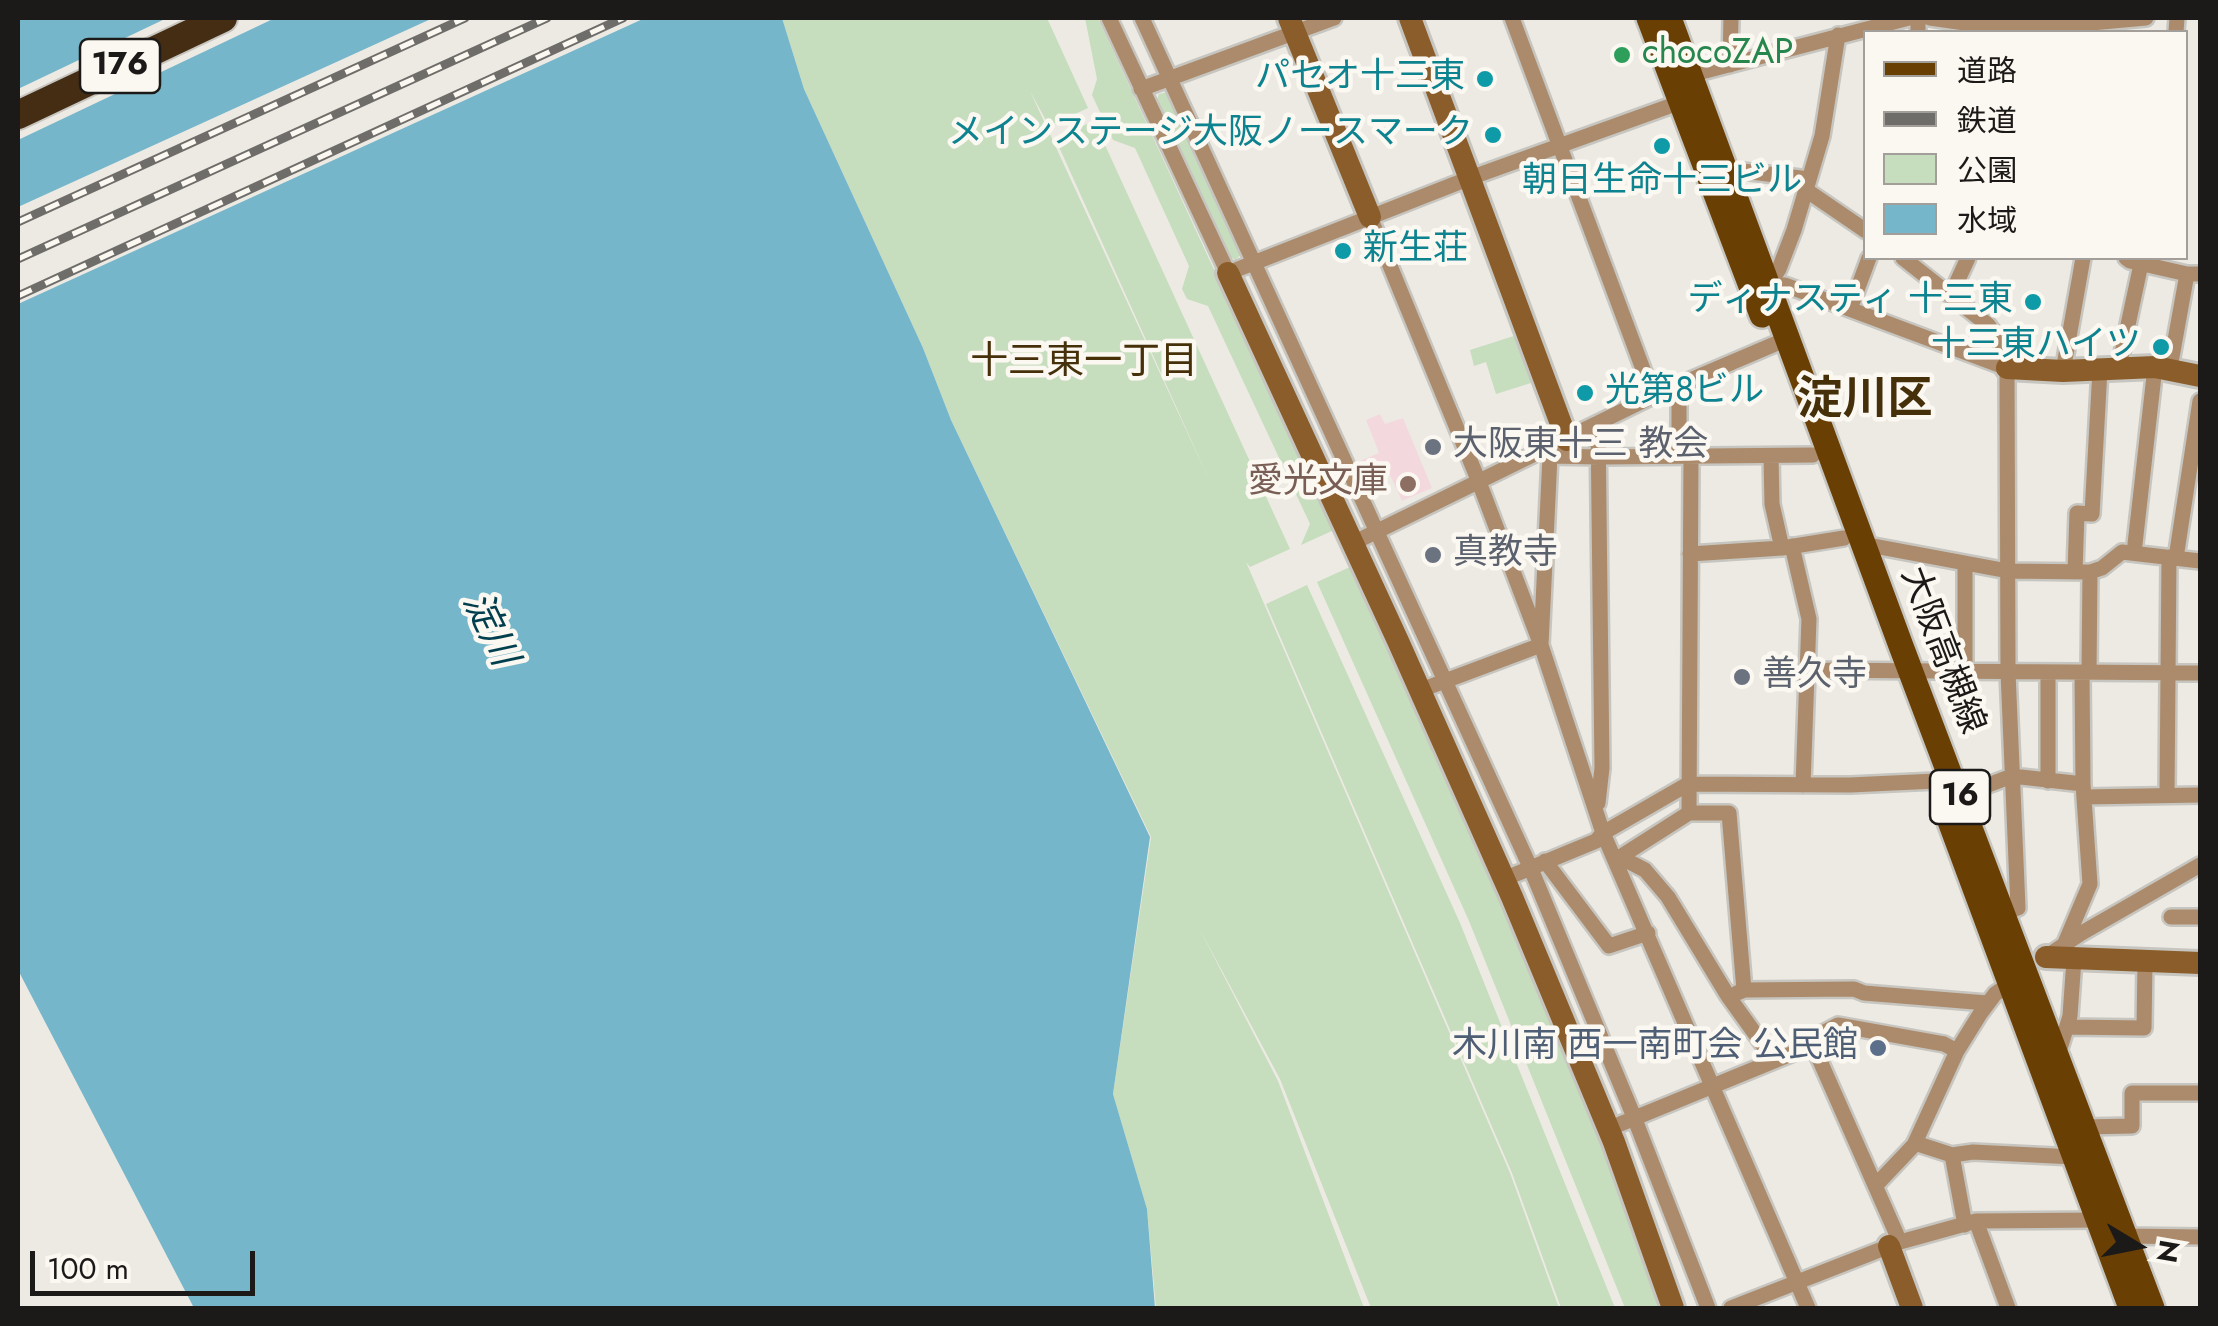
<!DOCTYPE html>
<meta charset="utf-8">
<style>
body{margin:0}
#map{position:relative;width:2218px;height:1326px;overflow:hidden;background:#edeae4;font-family:Jost,"Noto Sans JP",sans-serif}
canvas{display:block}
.frame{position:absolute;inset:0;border:20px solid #1c1a18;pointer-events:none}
.legend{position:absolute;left:1863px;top:30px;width:325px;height:230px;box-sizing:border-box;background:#fbf7f1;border:2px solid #a29f9a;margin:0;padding:12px 18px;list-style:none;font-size:30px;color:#1c1a18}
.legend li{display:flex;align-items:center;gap:20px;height:50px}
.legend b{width:50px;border:2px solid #a29f9a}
.north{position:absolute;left:2088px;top:1196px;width:100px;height:100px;-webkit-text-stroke:8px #fbf7f1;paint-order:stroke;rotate:100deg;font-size:28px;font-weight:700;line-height:40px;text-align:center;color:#1c1a18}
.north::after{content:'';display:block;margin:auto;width:35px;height:45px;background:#1c1a18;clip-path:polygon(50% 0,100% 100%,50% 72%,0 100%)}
.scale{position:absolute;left:30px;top:1251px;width:225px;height:45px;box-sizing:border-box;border:5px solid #1c1a18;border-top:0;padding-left:12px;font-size:30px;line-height:35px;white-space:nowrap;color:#1c1a18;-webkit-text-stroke:8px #fbf7f1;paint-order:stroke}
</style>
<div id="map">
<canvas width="2218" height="1326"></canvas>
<div class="frame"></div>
<ul class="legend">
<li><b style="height:12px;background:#6a3f04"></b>道路</li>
<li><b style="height:12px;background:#6f6d69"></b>鉄道</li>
<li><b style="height:28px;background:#c6ddbe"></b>公園</li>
<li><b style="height:28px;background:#76b6ca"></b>水域</li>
</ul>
<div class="north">N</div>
<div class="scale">100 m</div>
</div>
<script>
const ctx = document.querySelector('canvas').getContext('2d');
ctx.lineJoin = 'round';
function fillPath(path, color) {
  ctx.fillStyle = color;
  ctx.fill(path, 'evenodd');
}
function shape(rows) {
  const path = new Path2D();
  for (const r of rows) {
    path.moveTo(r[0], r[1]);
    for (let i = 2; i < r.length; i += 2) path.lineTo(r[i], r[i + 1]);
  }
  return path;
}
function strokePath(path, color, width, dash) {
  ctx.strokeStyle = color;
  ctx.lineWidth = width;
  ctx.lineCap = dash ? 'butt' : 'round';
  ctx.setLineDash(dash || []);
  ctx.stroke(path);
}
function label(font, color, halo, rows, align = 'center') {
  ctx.font = font + ' Jost,"Noto Sans JP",sans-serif';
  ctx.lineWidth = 9;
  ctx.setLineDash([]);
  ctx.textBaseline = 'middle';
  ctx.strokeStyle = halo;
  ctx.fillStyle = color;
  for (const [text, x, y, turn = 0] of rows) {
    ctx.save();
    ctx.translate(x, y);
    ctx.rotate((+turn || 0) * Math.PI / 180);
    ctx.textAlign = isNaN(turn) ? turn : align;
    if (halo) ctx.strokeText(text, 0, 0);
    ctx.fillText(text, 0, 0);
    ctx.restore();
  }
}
fillPath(shape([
 [1380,414,1385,424,1403,418,1432,488,1402,501,1384,462,1357,473,1353,464,1379,453,1366,420]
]), '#f3d9de');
fillPath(shape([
 [782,18,1047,18,1088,108,1049,126,1030,91,1211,484,1055,138,1094,121,1290,549,1250,567,1246,562,1510,1173,1559,1308,1371,1308,1280,1079,1198,926,1278,1081,1364,1308,1156,1308,1147,1209,1113,1094,1151,837,951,420,923,348,804,89],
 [1085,18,1098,18,1334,530,1301,545,1310,524,1208,306,1187,299,1182,289,1189,266,1135,148,1113,140,1092,95,1097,79],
 [1168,92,1243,253,1235,260,1226,254,1156,103,1159,94],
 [1520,334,1534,382,1496,394,1486,362,1474,366,1470,350],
 [1350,567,1503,898,1604,1142,1666,1308,1625,1308,1469,921,1317,582],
 [1307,585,1460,923,1615,1308,1561,1308,1512,1173,1266,604]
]), '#c6ddbe');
fillPath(shape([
 [18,18,782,18,804,89,923,348,951,420,1150,837,1113,1094,1147,1209,1155,1308,194,1308,18,970]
]), '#76b6ca');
fillPath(shape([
 [167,18,275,18,18,140,18,89],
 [433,18,645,18,18,304,18,207]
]), '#edeae4');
const street = shape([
 [1109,18,1228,273,1470,178,1681,102,1690,75,1909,18],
 [1142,18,1531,869,1634,1117,1708,1308],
 [1512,18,1653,396],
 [1918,18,1918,32],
 [1930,18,1965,23,2069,25,2146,18],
 [2176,32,2177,18],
 [1730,65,1731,18],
 [1141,89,1334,18],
 [1726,169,1809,179],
 [1806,190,1866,231],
 [1370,217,1479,482,1541,645,1603,833,1808,1308],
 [1903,258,1988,325,2004,347,2014,369],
 [2126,258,2130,261,2187,274,2200,274],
 [1769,285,1779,269,1794,230,1822,136,1838,35],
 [1762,287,1785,285,2007,368,2008,672,2018,908,2003,913],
 [1951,295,1968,258],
 [1850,309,1869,258],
 [2119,367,2141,264],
 [2170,368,2187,274],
 [2063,371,2083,258],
 [1547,450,1550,456,1600,457,1813,455],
 [1679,456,1679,384],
 [1771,456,1772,504,1782,548],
 [1351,544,1653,396,1789,338],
 [1863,544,2008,571,2090,572,2102,568,2122,552,2200,561],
 [1792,546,1809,619,1803,785],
 [2134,553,2155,367],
 [1690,554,1782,548,1844,538],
 [2176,558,2200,401],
 [2075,572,2077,513,2092,514,2100,369],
 [1808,670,2200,673],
 [1965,672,1965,563],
 [2048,672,2048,781],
 [2089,672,2090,572],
 [1421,690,1541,645,1550,456],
 [2167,794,2169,557],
 [1959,796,2012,776,2083,784],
 [2084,797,2200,795],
 [1598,803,1602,768,1598,423],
 [1689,813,1691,456],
 [1620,857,1689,813,1729,813,1744,990],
 [1616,859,1620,857,1645,870,1668,897,1728,996,1774,1060],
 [1545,861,1609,946,1648,933],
 [1504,879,1596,841,1603,833,1688,784,1850,785,1936,781],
 [2171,917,2200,917],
 [2065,943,2090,884,2083,784,2082,672],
 [2046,957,2080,934,2200,865],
 [1737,993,1744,990,1854,989,1864,993,1987,1003],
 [2067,1027,2144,1028,2145,962],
 [1813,1045,1819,1035,1838,1025,1944,1044,1957,1051],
 [2057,1058,2070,1016,2074,959],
 [2083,1127,2132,1126,2132,1093,2200,1093],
 [1608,1129,1813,1045,1900,1242],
 [1915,1143,1952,1155,1973,1152,2074,1157],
 [1952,1155,1965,1225],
 [1877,1184,1914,1145,1957,1051,1980,1014,1995,994,2015,980],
 [1976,1221,2008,1308],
 [2120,1232,2126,1236,2200,1237],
 [1731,1308,1900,1242,1976,1221,2101,1220]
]);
const secondary = shape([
 [1289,18,1370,217],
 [1410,18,1567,440],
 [1228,273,1398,641,1512,897,1614,1142,1673,1308],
 [2007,368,2063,371,2155,367,2200,376],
 [2046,957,2200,963],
 [1889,1246,1912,1308]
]);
const primary = shape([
 [1649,18,1762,315],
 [1669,18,1901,646,2152,1308],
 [1948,816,2131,1308]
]);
const highway = shape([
 [18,115,223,18]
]);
strokePath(street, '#c7c5bf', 20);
strokePath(secondary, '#c7c5bf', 28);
strokePath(primary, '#c7c5bf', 30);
strokePath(highway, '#c7c5bf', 32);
strokePath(street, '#ab8b6b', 15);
strokePath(secondary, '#8a5d2a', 22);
strokePath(primary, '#6a3f04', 25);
strokePath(highway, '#442d13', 28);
const rail = shape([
 [18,222,465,18],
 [18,259,547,18],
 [18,296,623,18]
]);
strokePath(rail, '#6f6d69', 9);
strokePath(rail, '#fbf7f1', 5, [15]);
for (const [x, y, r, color] of [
 [1622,55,10,"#2e9e5b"],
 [1485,79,10,"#0f9aa8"],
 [1493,135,10,"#0f9aa8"],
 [1662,146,10,"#0f9aa8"],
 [1343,251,10,"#0f9aa8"],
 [2033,302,10,"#0f9aa8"],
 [2161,347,10,"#0f9aa8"],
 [1585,393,10,"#0f9aa8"],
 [1433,447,10,"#6b7280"],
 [1408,484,10,"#8d6e63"],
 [1433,555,10,"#6b7280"],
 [1742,677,10,"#6b7280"],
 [1878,1048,10,"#5c6f8a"]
]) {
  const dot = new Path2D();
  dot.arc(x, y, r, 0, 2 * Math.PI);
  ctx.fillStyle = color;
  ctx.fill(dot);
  strokePath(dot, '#fbf7f1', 4);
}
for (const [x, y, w] of [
 [120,66,80],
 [1960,797,60]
]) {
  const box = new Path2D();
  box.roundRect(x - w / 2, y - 27, w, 54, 8);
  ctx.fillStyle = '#fbf7f1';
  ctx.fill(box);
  strokePath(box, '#1c1a18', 2.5);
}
label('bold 32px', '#1c1a18', null, [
 ["176",120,66],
 ["16",1960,797]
]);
label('35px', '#27864d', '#fbf7f1', [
 ["chocoZAP",1642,55]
], 'left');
label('35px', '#0d838f', '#fbf7f1', [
 ["パセオ十三東",1465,79],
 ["メインステージ大阪ノースマーク",1473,135],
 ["朝日生命十三ビル",1662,183,"center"],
 ["新生荘",1363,251,"left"],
 ["ディナスティ 十三東",2013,302],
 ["十三東ハイツ",2141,347],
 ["光第8ビル",1605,393,"left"]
], 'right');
label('35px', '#5b616d', '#fbf7f1', [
 ["大阪東十三 教会",1453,447],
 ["真教寺",1453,555],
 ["善久寺",1762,677]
], 'left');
label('35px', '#785e54', '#fbf7f1', [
 ["愛光文庫",1388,484]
], 'right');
label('35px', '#1c1a18', '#fbf7f1', [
 ["大阪高槻線",1941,651,69]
]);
label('35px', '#4e5e75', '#fbf7f1', [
 ["木川南 西一南町会 公民館",1858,1048]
], 'right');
label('38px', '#45300a', '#fbf7f1', [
 ["十三東一丁目",1084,364]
]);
label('italic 38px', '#023f4e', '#fbf7f1', [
 ["淀川",488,630,64]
]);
label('bold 45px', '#45300a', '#fbf7f1', [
 ["淀川区",1865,402]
]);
</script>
